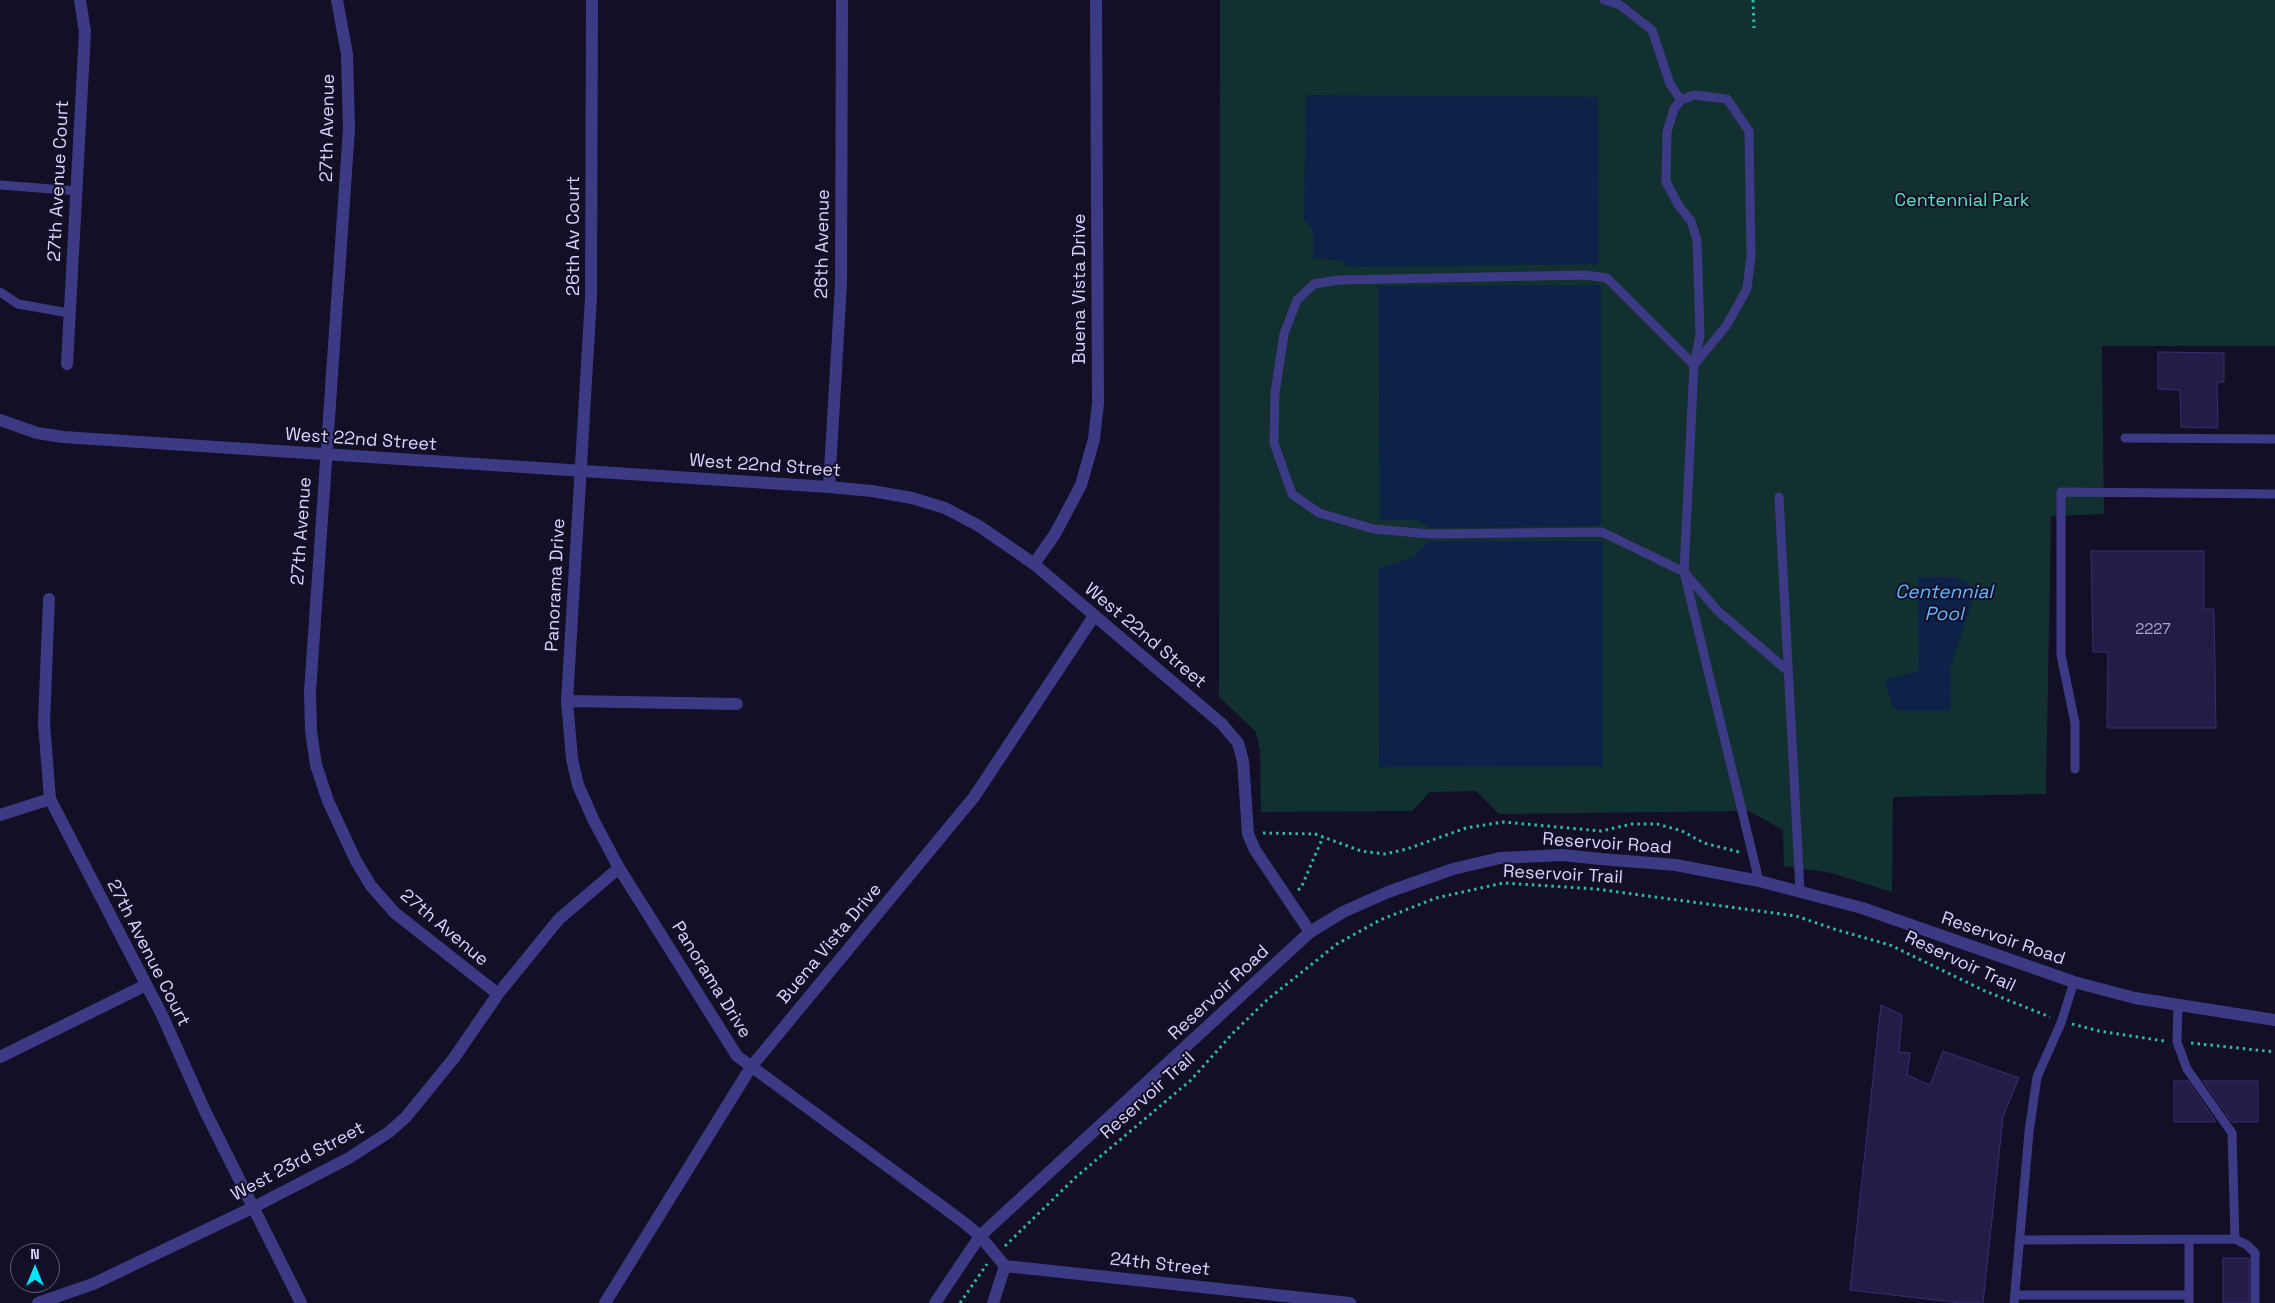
<!DOCTYPE html>
<style>
body{margin:0}
#map{position:relative;width:2275px;height:1303px;overflow:hidden;background:#130f26;font-family:"Space Grotesk",sans-serif}
canvas{display:block}
.north{position:absolute;left:10px;top:1243px;width:50px;height:50px;box-sizing:border-box;background:#130f26;border:1px solid #625e7d;border-radius:50%;rotate:0deg;font-size:14px;font-weight:700;line-height:20px;text-align:center;color:#d9d4ff}
.north::after{content:'';display:block;margin:auto;width:18px;height:22px;background:#00e5ff;clip-path:polygon(50% 0,100% 100%,50% 72%,0 100%)}
</style>
<div id="map">
<canvas width="2275" height="1303"></canvas>
<div class="north">N</div>
</div>
<script>
const ctx = document.querySelector('canvas').getContext('2d');
ctx.lineJoin = 'round';
function fillPath(path, color) {
  ctx.fillStyle = color;
  ctx.fill(path, 'evenodd');
}
function shape(rows) {
  const path = new Path2D();
  for (const r of rows) {
    path.moveTo(r[0], r[1]);
    for (let i = 2; i < r.length; i += 2) path.lineTo(r[i], r[i + 1]);
  }
  return path;
}
function strokePath(path, color, width, dash) {
  ctx.strokeStyle = color;
  ctx.lineWidth = width;
  ctx.lineCap = dash ? 'butt' : 'round';
  ctx.setLineDash(dash || []);
  ctx.stroke(path);
}
function label(font, color, halo, rows, align = 'center') {
  ctx.font = font + ' "Space Grotesk",sans-serif';
  ctx.lineWidth = 4;
  ctx.setLineDash([]);
  ctx.textBaseline = 'middle';
  ctx.strokeStyle = halo;
  ctx.fillStyle = color;
  for (const [text, x, y, turn = 0] of rows) {
    ctx.save();
    ctx.translate(x, y);
    ctx.rotate((+turn || 0) * Math.PI / 180);
    ctx.textAlign = isNaN(turn) ? turn : align;
    if (halo) ctx.strokeText(text, 0, 0);
    ctx.fillText(text, 0, 0);
    ctx.restore();
  }
}
fillPath(shape([
 [1220,0,2275,0,2275,346,2102,346,2104,514,2051,516,2046,794,1893,797,1892,892,1831,873,1784,866,1783,830,1749,811,1499,814,1476,791,1430,792,1412,811,1261,812,1260,752,1256,732,1219,697],
 [1313,229,1349,267,1340,260,1313,258],
 [1601,285,1601,525,1431,528,1417,520,1381,520]
]), '#12302f');
fillPath(shape([
 [1306,95,1598,97,1599,264,1349,267,1340,260,1313,258,1313,229,1304,220],
 [1601,285,1601,525,1431,528,1417,520,1380,520,1378,286],
 [1429,541,1603,541,1603,766,1379,767,1378,569,1414,557],
 [1954,577,1967,583,1972,589,1973,599,1950,668,1951,711,1894,710,1885,680,1919,671,1918,578]
]), '#0c2248');
const building = shape([
 [2158,352,2224,353,2224,382,2217,382,2218,428,2181,427,2180,390,2158,389,2158,352],
 [2091,551,2204,551,2204,609,2214,609,2216,728,2107,728,2108,652,2093,652,2091,551],
 [1881,1005,1902,1015,1899,1052,1910,1053,1907,1075,1930,1085,1943,1051,2019,1078,2003,1117,1983,1303,1961,1303,1850,1290,1881,1005],
 [2174,1081,2188,1081,2216,1122,2174,1122,2174,1081],
 [2203,1081,2258,1081,2258,1122,2232,1122,2203,1081],
 [2223,1258,2249,1258,2249,1303,2223,1303,2223,1258]
]);
fillPath(building, '#241b47');
strokePath(building, '#3b2d73', 1);
strokePath(shape([
 [1753,0,1754,28],
 [1263,833,1315,834,1361,851,1385,854,1407,849,1466,828,1503,822,1601,831,1632,824,1657,824,1682,831,1704,843,1739,852],
 [1298,890,1301,888,1323,837],
 [2072,1024,2099,1031,2164,1041],
 [2191,1043,2275,1052],
 [1005,1246,1076,1177,1191,1080,1233,1033,1267,1000,1337,944,1380,920,1436,898,1503,883,1596,889,1796,916,1837,930,1890,945,1985,991,2050,1017],
 [960,1303,987,1264]
]), '#2fb8b0', 3, [2.5, 4]);
strokePath(shape([
 [1604,0,1620,5,1652,30,1670,84,1681,100],
 [1694,95,1727,99,1749,131,1751,256,1747,289,1726,326,1694,365,1700,335,1697,240,1691,221,1679,206,1666,182,1667,132,1674,109,1681,100,1694,95],
 [0,185,77,191],
 [0,292,18,304,69,313],
 [2125,438,2275,439],
 [1779,497,1800,890],
 [2075,769,2075,723,2061,655,2061,492,2275,494],
 [1759,881,1684,572,1694,365,1607,278,1585,275,1339,280,1314,284,1297,300,1284,334,1275,393,1274,443,1292,494,1319,513,1374,529,1430,534,1602,532,1684,572,1718,611,1788,671],
 [2178,1005,2177,1042,2187,1069,2232,1133,2235,1239],
 [2020,1240,2235,1239,2247,1245,2255,1253,2255,1303],
 [2189,1240,2189,1303],
 [2015,1295,2188,1295],
 [2014,1303,2029,1132,2037,1077,2061,1023,2074,982]
]), '#3d3a85', 9);
strokePath(shape([
 [337,0,347,54,349,129,310,692,311,731,316,765,328,801,356,861,371,886,395,913,498,994],
 [592,0,591,297,567,701,572,759,578,785,594,821,619,868,737,1056,962,1221,980,1236,1005,1266,1350,1303],
 [67,364,85,32,80,0],
 [829,487,841,285,842,0],
 [1034,564,1055,534,1081,485,1094,439,1098,403,1096,0],
 [49,599,44,723,50,799,162,1015,205,1111,301,1303],
 [567,701,737,704],
 [0,815,50,799],
 [0,1057,146,985],
 [38,1303,93,1284,254,1207,349,1158,389,1132,406,1117,454,1058,498,994,559,919,619,868],
 [605,1303,751,1067,974,797,1094,616],
 [993,1303,1005,1266]
]), '#3d3a85', 12);
strokePath(shape([
 [0,420,37,433,63,437,829,487,872,491,912,498,945,508,979,526,1034,564,1222,724,1238,743,1243,761,1248,834,1255,850,1310,932],
 [935,1303,980,1236,1310,932,1343,912,1388,892,1453,869,1500,858,1562,855,1601,859,1676,865,1759,881,1862,908,2074,982,2135,998,2275,1020]
]), '#3d3a85', 12);
label('15px', '#aca6d1', null, [
 ["2227",2153,630]
]);
label('18px', '#d9d4ff', '#130f26', [
 ["27th Avenue",328,128,-89],
 ["27th Avenue Court",59,181,-87],
 ["26th Av Court",574,236,-90],
 ["26th Avenue",823,244,-89],
 ["Buena Vista Drive",1080,289,-90],
 ["West 22nd Street",361,440,4],
 ["West 22nd Street",765,466,4],
 ["27th Avenue",302,531,-86],
 ["Panorama Drive",556,585,-87],
 ["West 22nd Street",1145,636,40],
 ["Reservoir Road",1607,844,4],
 ["Reservoir Trail",1563,875,3],
 ["27th Avenue",444,928,40],
 ["Reservoir Road",2003,939,19],
 ["Buena Vista Drive",830,944,-50],
 ["27th Avenue Court",148,953,63],
 ["Reservoir Trail",1960,962,25],
 ["Panorama Drive",711,980,58],
 ["Reservoir Road",1219,993,-43],
 ["Reservoir Trail",1148,1096,-42],
 ["West 23rd Street",298,1162,-28],
 ["24th Street",1160,1265,6]
]);
label('18px', '#5fe0c0', '#130f26', [
 ["Centennial Park",1962,201]
]);
label('italic 19px', '#62b6ff', '#130f26', [
 ["Centennial",1944,593],
 ["Pool",1944,615]
]);
</script>
